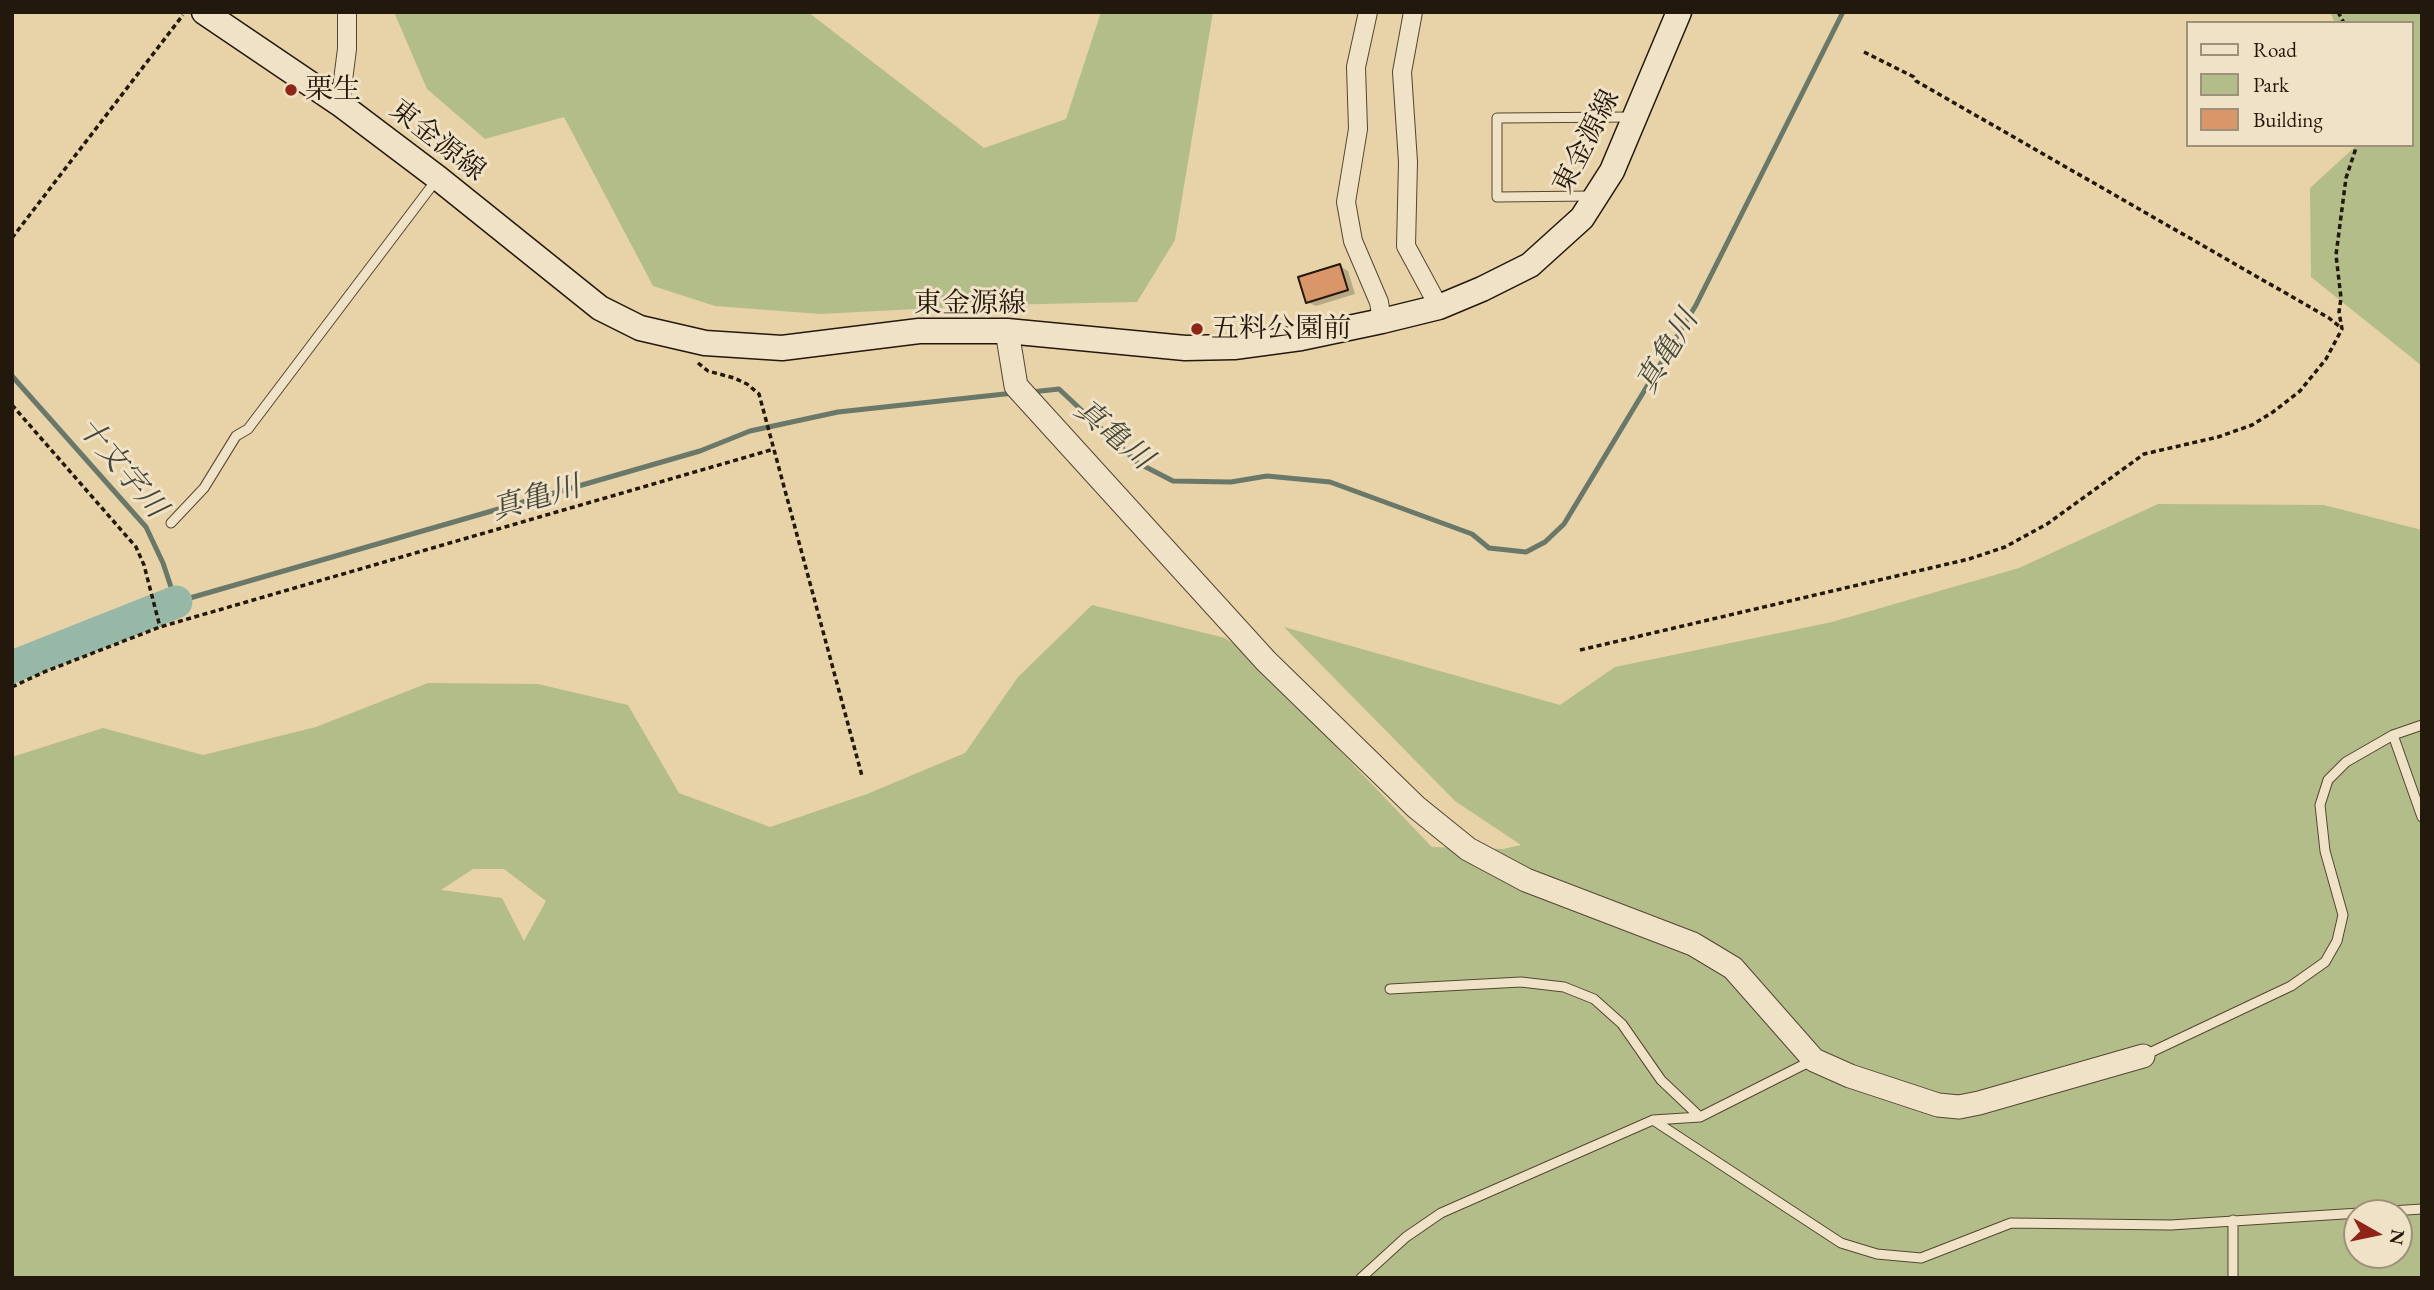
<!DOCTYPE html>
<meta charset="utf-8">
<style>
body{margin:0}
#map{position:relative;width:2434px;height:1290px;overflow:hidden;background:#e8d2a8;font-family:"EB Garamond",serif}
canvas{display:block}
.frame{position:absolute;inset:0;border:14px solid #23180c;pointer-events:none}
.legend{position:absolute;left:2186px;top:21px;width:228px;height:126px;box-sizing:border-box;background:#f0e2c6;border:2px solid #9e917c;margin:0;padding:9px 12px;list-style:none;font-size:21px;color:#23180c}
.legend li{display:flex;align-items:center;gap:14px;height:35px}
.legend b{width:35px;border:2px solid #9e917c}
.north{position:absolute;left:2343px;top:1199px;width:70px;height:70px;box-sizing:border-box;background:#f0e2c6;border:2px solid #9e917c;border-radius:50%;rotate:99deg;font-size:19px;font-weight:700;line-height:28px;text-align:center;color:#23180c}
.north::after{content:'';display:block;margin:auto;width:24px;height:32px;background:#8f2418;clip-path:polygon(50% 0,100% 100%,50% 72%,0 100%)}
</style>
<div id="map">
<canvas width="2434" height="1290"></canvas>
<div class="frame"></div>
<ul class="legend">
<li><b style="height:9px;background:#f0e2c6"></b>Road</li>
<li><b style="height:19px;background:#b3bd8a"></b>Park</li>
<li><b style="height:19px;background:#d99669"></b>Building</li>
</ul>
<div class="north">N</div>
</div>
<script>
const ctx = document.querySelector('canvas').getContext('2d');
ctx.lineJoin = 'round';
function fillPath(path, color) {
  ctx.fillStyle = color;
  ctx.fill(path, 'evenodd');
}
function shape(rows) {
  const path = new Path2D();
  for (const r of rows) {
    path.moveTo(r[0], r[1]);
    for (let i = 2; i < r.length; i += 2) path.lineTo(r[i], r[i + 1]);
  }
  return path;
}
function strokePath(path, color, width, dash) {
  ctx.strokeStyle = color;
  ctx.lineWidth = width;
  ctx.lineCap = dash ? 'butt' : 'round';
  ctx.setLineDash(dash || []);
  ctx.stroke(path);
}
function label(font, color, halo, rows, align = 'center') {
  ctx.font = font + ' "EB Garamond","Noto Serif JP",serif';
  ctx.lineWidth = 6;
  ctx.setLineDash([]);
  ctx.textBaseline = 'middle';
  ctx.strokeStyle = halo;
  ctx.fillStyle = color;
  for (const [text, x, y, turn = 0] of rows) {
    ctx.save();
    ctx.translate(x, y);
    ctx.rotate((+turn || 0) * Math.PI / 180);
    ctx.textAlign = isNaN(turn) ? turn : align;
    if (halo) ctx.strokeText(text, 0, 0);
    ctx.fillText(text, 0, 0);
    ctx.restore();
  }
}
fillPath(shape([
 [394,12,808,12,984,148,1066,119,1101,12,1213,12,1175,240,1137,302,992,305,820,314,715,306,653,286,564,117,485,139,427,89],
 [2330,12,2422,12,2422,366,2311,277,2310,188,2357,145,2411,145,2411,23,2335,23],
 [2158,504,2324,505,2422,530,2422,1278,12,1278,12,757,103,728,203,755,316,727,428,683,538,684,628,705,679,793,770,827,867,794,965,753,1018,677,1092,605,1225,638,1276,674,1342,753,1432,847,1503,849,1521,845,1455,801,1284,627,1560,705,1615,667,1832,622,2019,568],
 [473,869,504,869,546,901,524,941,502,898,441,890],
 [2357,1213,2399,1213,2399,1255,2357,1255]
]), '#b3bd8a');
fillPath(shape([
 [1340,266,1348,271,1355,294,1316,306,1307,302]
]), '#0003');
strokePath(shape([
 [12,376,146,527,163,563,176,602,700,451,750,431,838,412,1014,393],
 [1031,392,1059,389,1138,463,1173,481,1231,482,1267,476,1330,482,1472,534,1489,548,1526,552,1545,542,1564,524,1696,305,1843,12]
]), '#697869', 5);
strokePath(shape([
 [12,667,176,602]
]), '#97b8a7', 33);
const building = shape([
 [1340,264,1348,290,1306,303,1298,277,1340,264]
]);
fillPath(building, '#d99669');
strokePath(building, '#23180c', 2);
const service = shape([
 [1593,196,1497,197,1497,118,1633,117],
 [171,523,204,488,236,436,248,429,437,179],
 [2393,735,2422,817],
 [1390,989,1521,982,1564,987,1594,999,1622,1024,1661,1080,1700,1117],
 [2145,1055,2291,986,2325,962,2337,941,2343,915,2325,851,2320,805,2328,780,2346,762,2393,735,2422,725],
 [1653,1120,1841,1243,1877,1254,1921,1258,2011,1223,2171,1225,2422,1209],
 [1361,1278,1406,1237,1441,1213,1653,1120,1700,1117,1813,1060],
 [2233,1278,2233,1220]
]);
const minor = shape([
 [1368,12,1356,67,1358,129,1346,202,1353,241,1379,302,1382,321],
 [1413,12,1402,72,1408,162,1406,246,1439,307],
 [340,104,347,49,347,12]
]);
const tertiary = shape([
 [1007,331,1016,386,1266,661,1416,807,1468,849,1526,880,1693,944,1733,968,1814,1060,1850,1076,1938,1105,1959,1107,1979,1103,2143,1056]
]);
const secondary = shape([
 [204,12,340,104,438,178,600,308,640,328,705,343,782,348,919,331,1007,331,1185,348,1234,347,1301,338,1382,321,1439,307,1482,289,1530,265,1582,218,1612,171,1679,12]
]);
strokePath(service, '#544633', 11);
strokePath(minor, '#544633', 20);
strokePath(tertiary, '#544633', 25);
strokePath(secondary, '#23180c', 27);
strokePath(shape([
 [2338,12,2344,23],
 [1864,52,1914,77,1916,81,2329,318,2340,327],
 [12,238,183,15],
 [698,363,708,371,734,378,747,384,759,394,862,776],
 [12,405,136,547,144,565,160,627],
 [1580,650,1969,559,2005,547,2047,524,2144,454,2218,437,2252,425,2273,412,2300,391,2326,359,2342,329,2339,312,2341,298,2336,255,2346,178,2357,145],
 [12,687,44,672,160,627,774,449]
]), '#23180c', 3.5, [5, 3.5]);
strokePath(service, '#f0e2c6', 9);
strokePath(minor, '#f0e2c6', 18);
strokePath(tertiary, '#f0e2c6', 23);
strokePath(secondary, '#f0e2c6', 24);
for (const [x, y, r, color] of [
 [291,90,7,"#8f2418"],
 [1197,329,7,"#8f2418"]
]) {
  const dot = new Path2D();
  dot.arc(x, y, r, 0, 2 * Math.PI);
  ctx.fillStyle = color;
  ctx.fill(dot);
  strokePath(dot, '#f0e2c6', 2.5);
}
label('28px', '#23180c', '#f0e2c6', [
 ["栗生",305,90],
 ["五料公園前",1211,329]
], 'left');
label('28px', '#23180c', '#f0e2c6', [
 ["東金源線",437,141,38],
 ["東金源線",1587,142,-63],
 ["東金源線",970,304]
]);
label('italic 30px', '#46483a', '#f0e2c6', [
 ["真亀川",1668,352,-59],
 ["真亀川",1113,435,40],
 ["十文字川",121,468,50],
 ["真亀川",536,499,-16]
]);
</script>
